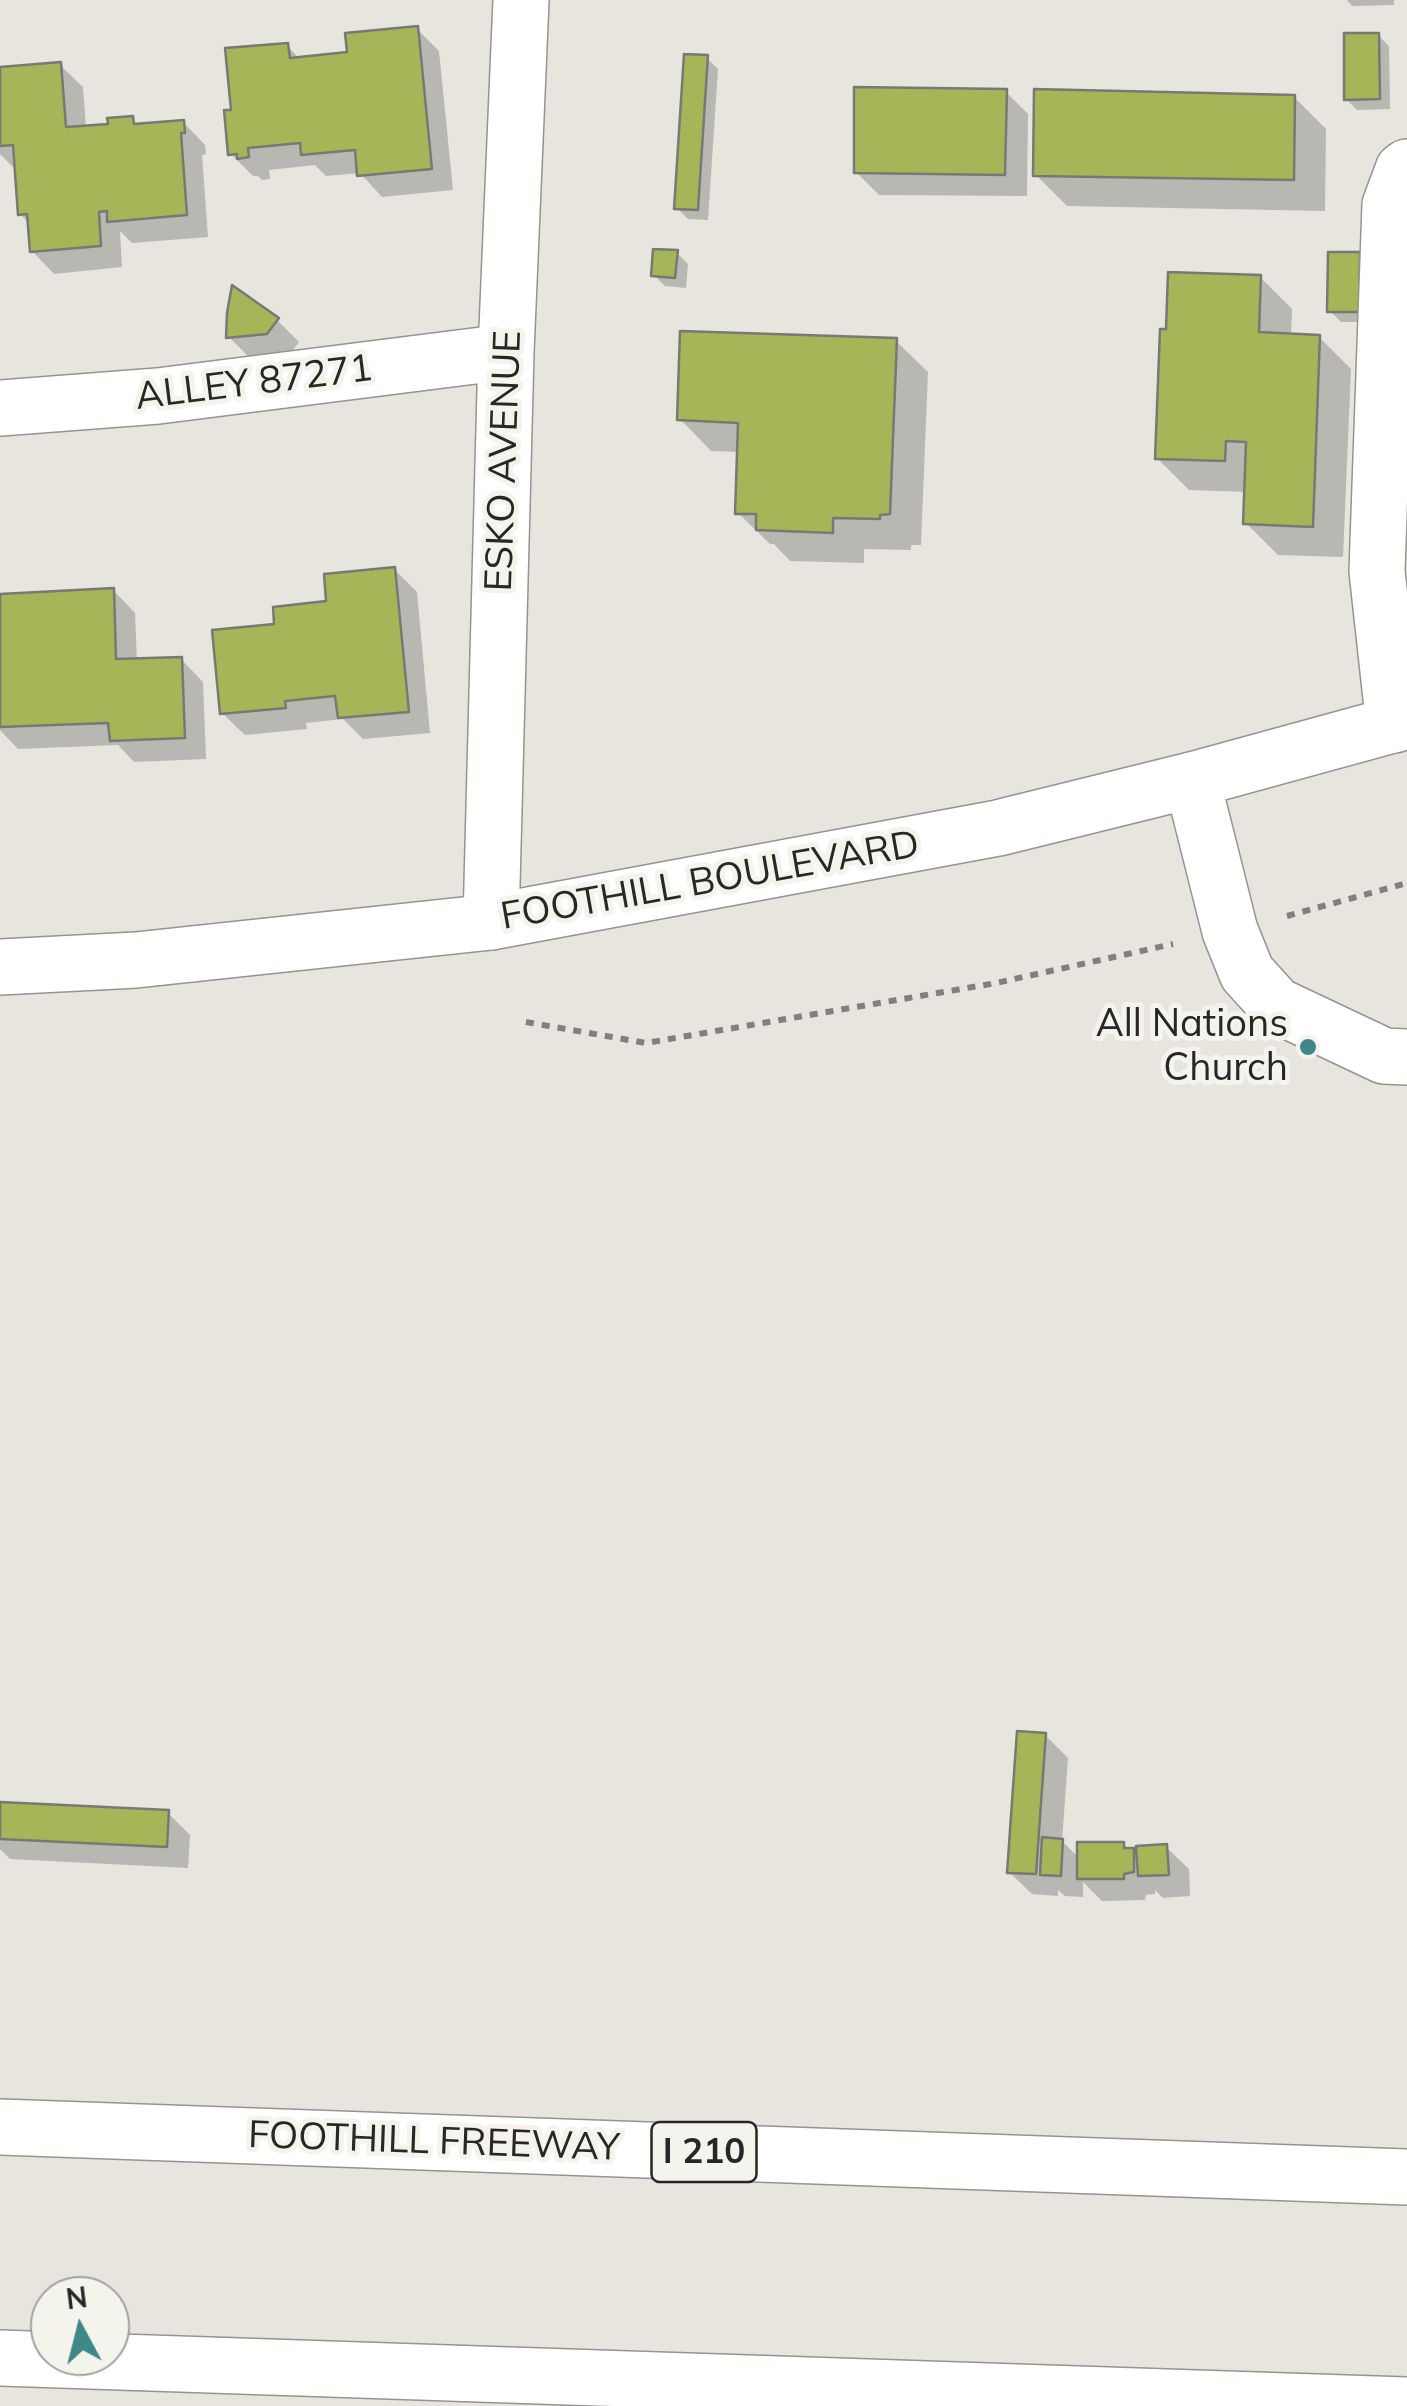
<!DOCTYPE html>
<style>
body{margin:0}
#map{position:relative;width:1407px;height:2406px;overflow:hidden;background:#e7e5de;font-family:Mulish,sans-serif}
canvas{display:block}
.north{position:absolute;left:30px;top:2276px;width:100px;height:100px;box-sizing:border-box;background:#f4f3ec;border:2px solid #a2a19c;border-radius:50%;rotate:353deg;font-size:28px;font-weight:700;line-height:40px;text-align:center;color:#272724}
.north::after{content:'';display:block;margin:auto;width:35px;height:45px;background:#3f8888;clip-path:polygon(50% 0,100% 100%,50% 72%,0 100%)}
</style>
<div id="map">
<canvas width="1407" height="2406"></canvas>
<div class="north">N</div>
</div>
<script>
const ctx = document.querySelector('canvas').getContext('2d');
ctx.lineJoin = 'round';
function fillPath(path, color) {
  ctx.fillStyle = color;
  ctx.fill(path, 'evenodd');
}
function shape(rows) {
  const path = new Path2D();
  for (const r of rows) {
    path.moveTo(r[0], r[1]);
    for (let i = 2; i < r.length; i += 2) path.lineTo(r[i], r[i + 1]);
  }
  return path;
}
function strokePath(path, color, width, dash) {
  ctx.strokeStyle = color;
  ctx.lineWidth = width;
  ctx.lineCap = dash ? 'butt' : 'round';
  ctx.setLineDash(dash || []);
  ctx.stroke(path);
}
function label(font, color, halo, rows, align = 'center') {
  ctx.font = font + ' Mulish,sans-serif';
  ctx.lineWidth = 10;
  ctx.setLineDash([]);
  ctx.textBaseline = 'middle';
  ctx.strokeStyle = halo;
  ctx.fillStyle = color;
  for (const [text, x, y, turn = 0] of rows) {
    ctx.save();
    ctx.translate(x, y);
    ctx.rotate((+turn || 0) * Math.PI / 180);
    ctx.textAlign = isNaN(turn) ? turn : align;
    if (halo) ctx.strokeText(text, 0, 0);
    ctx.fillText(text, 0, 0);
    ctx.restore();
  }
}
fillPath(shape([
 [1347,0,1394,0,1394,5,1352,6],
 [417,29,439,51,453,190,382,197,360,173,326,176,315,165,269,170,270,179,262,180,258,176,253,176,231,154,234,112,287,46,301,60,350,55],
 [1378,35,1389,46,1390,109,1357,110,1346,99],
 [707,58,718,69,708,220,688,219,677,208],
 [60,65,83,87,86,128,111,126,132,119,139,126,183,122,205,145,206,154,202,155,208,237,132,243,120,231,122,267,54,274,32,251,30,224,20,214,17,168,14,168,0,154,0,69],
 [1006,92,1028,114,1027,196,879,195,856,172],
 [1294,97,1326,129,1325,211,1067,206,1036,175],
 [677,253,688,264,686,288,665,286,654,275],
 [1359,255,1370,266,1369,322,1341,322,1330,311],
 [1260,277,1292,309,1291,336,1319,337,1351,369,1343,557,1278,555,1246,523,1247,492,1189,490,1157,458],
 [277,320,299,342,289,355,251,359,229,337],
 [896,341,928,372,921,545,911,545,911,550,864,549,864,563,790,561,774,544,770,544,738,513,740,452,711,451,680,419],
 [395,570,417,592,430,733,363,739,343,719,306,723,307,729,245,735,222,713,277,627],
 [113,590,135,613,137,661,181,659,203,682,206,759,134,762,118,745,18,749,0,730,0,596],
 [1045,1735,1068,1758,1062,1841,1080,1859,1123,1844,1139,1857,1166,1847,1189,1869,1190,1896,1163,1898,1155,1890,1155,1894,1146,1895,1145,1900,1102,1901,1083,1882,1083,1897,1065,1896,1058,1890,1058,1896,1032,1894,1009,1872],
 [0,1804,167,1812,190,1835,188,1868,10,1859,0,1849]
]), '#0003');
const building = shape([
 [418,26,432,169,357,176,355,150,301,155,300,143,248,148,249,157,237,159,237,154,228,155,224,110,231,110,225,48,288,43,290,58,347,52,345,33,418,26],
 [1344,33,1379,33,1380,99,1344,100,1344,33],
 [684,54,708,55,698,210,674,209,684,54],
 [61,62,66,127,108,124,107,118,133,116,134,124,184,120,185,133,181,133,187,215,107,222,107,211,99,212,101,246,30,252,27,214,18,215,13,145,0,146,0,67,61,62],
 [854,87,1007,89,1005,175,854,173,854,87],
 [1034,89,1295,95,1294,180,1033,176,1034,89],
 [653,249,678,250,675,278,651,276,653,249],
 [1328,252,1360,252,1359,312,1327,312,1328,252],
 [1168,272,1261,275,1259,332,1320,335,1313,527,1243,524,1246,442,1226,441,1225,461,1155,459,1160,329,1166,329,1168,272],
 [232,285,279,318,267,334,226,338,227,313,232,285],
 [680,331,897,338,890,514,880,515,880,519,833,518,833,533,756,530,756,514,735,514,738,423,677,420,680,331],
 [395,567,409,712,338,718,335,696,285,701,286,708,220,714,212,630,274,624,273,607,326,601,324,574,395,567],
 [114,588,116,659,182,657,185,738,110,741,108,723,0,727,0,594,114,588],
 [1017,1731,1046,1733,1036,1874,1007,1873,1017,1731],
 [0,1802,169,1810,167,1847,0,1839,0,1802],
 [1042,1837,1063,1839,1061,1876,1040,1875,1042,1837],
 [1077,1842,1124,1842,1124,1848,1134,1848,1134,1872,1124,1874,1124,1879,1077,1879,1077,1842],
 [1167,1844,1169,1875,1138,1876,1136,1846,1167,1844]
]);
fillPath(building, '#a4b658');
strokePath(building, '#787973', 2.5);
const minor = shape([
 [0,408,158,396,506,352],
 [1394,725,1377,571,1390,205,1403,170,1407,167],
 [1192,780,1230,931,1247,973,1276,1005,1384,1056,1407,1057],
 [491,922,506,352,521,0]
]);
const major = shape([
 [0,967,136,960,491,922,998,828,1192,780,1407,721]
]);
const highway = shape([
 [0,2127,1407,2177],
 [0,2358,1407,2405]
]);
strokePath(minor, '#95948e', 58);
strokePath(major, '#95948e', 58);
strokePath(highway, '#95948e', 58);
strokePath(shape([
 [1287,916,1407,883],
 [526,1022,646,1043,996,983,1173,944]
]), '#81807b', 6, [8, 8]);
strokePath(minor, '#fff', 55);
strokePath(major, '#fff', 55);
strokePath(highway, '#fff', 55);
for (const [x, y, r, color] of [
 [1308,1047,10,"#3f8888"]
]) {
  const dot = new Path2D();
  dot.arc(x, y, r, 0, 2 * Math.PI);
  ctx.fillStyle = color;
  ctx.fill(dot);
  strokePath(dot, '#f4f3ec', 4);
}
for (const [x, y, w] of [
 [704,2152,105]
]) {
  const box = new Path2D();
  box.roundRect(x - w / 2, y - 30, w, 60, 8);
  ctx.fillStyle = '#f4f3ec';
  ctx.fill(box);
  strokePath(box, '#272724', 2.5);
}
label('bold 35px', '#272724', null, [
 ["I 210",704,2152]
]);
label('38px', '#272724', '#f4f3ec', [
 ["ALLEY 87271",254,383,-7],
 ["ESKO AVENUE",504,461,-88],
 ["FOOTHILL BOULEVARD",710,881,-10],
 ["FOOTHILL FREEWAY",434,2142,2]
]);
label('38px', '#272724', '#f4f3ec', [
 ["All Nations",1288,1025],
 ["Church",1288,1069]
], 'right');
</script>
